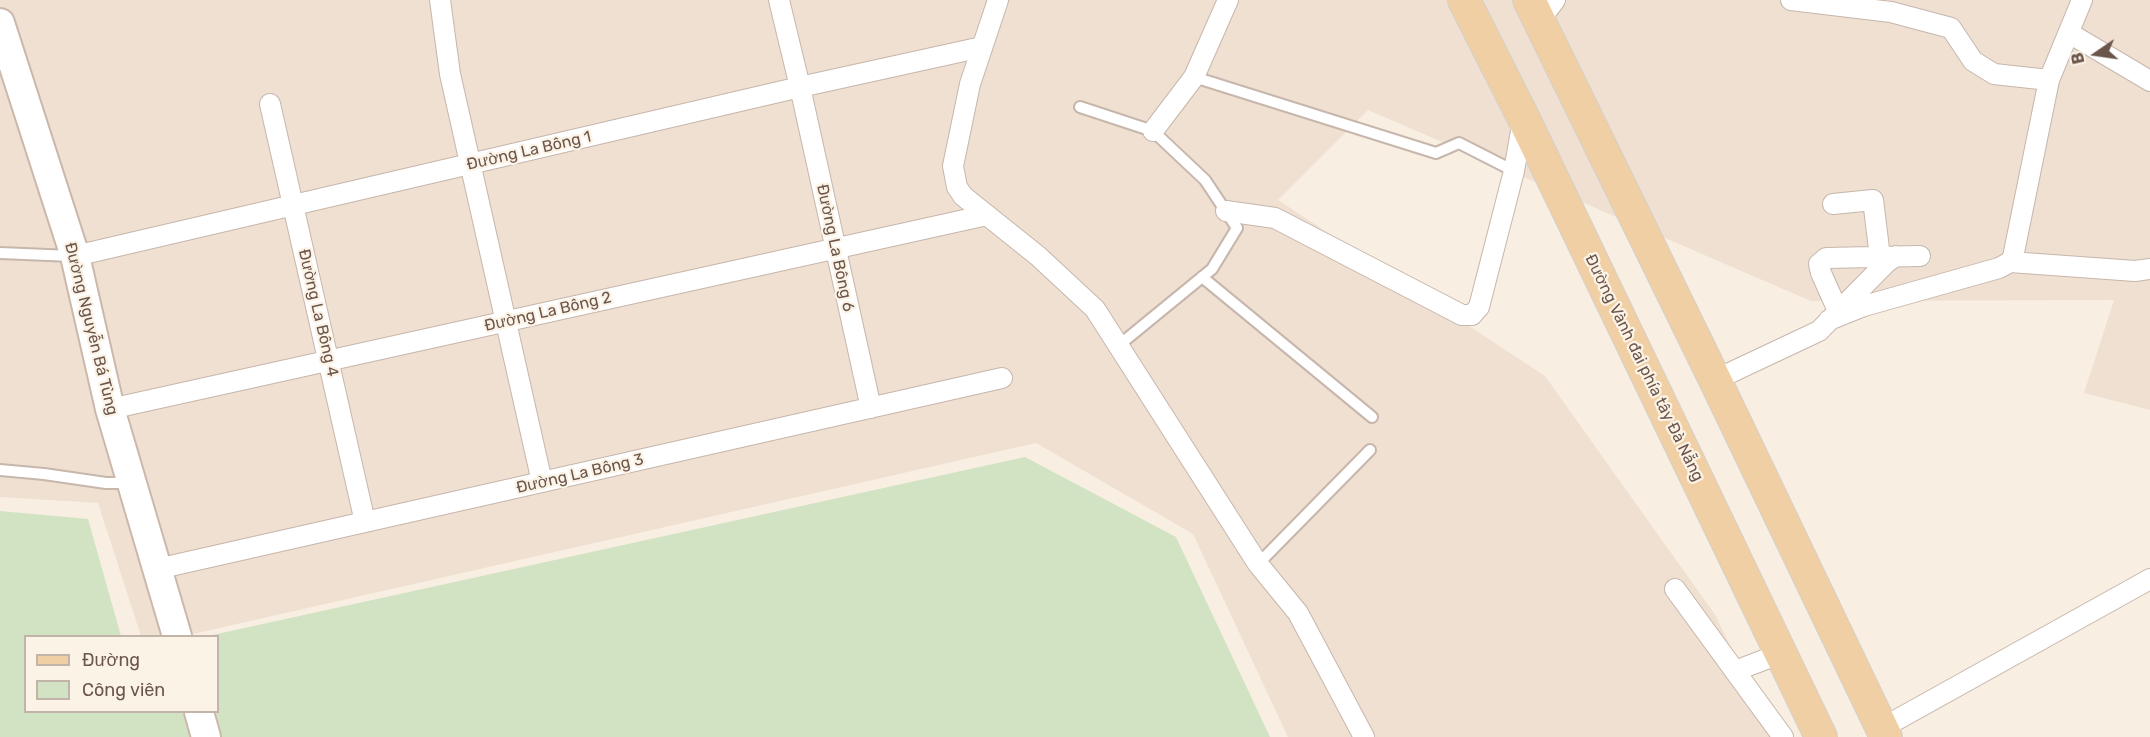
<!DOCTYPE html>
<meta charset="utf-8">
<style>
body{margin:0}
#map{position:relative;width:2150px;height:737px;overflow:hidden;background:#f8efe2;font-family:Rubik,sans-serif}
canvas{display:block}
.legend{position:absolute;left:24px;top:635px;width:195px;height:78px;box-sizing:border-box;background:#fcf3e7;border:2px solid #c2b4a9;margin:0;padding:8px 10px;list-style:none;font-size:18px;color:#6c564c}
.legend li{display:flex;align-items:center;gap:12px;height:30px}
.legend b{width:30px;border:2px solid #c2b4a9}
.north{position:absolute;left:2066px;top:24px;width:60px;height:60px;-webkit-text-stroke:4px #fcf3e7;paint-order:stroke;rotate:257deg;font-size:16px;font-weight:700;line-height:24px;text-align:center;color:#6c564c}
.north::after{content:'';display:block;margin:auto;width:21px;height:27px;background:#6c564c;clip-path:polygon(50% 0,100% 100%,50% 72%,0 100%)}
</style>
<div id="map">
<canvas width="2150" height="737"></canvas>
<ul class="legend">
<li><b style="height:8px;background:#efcfa3"></b>Đường</li>
<li><b style="height:16px;background:#d2e3c3"></b>Công viên</li>
</ul>
<div class="north">B</div>
</div>
<script>
const ctx = document.querySelector('canvas').getContext('2d');
ctx.lineJoin = 'round';
function fillPath(path, color) {
  ctx.fillStyle = color;
  ctx.fill(path, 'evenodd');
}
function shape(rows) {
  const path = new Path2D();
  for (const r of rows) {
    path.moveTo(r[0], r[1]);
    for (let i = 2; i < r.length; i += 2) path.lineTo(r[i], r[i + 1]);
  }
  return path;
}
function strokePath(path, color, width, dash) {
  ctx.strokeStyle = color;
  ctx.lineWidth = width;
  ctx.lineCap = dash ? 'butt' : 'round';
  ctx.setLineDash(dash || []);
  ctx.stroke(path);
}
function label(font, color, halo, rows, align = 'center') {
  ctx.font = font + ' Rubik,sans-serif';
  ctx.lineWidth = 4.5;
  ctx.setLineDash([]);
  ctx.textBaseline = 'middle';
  ctx.strokeStyle = halo;
  ctx.fillStyle = color;
  for (const [text, x, y, turn = 0] of rows) {
    ctx.save();
    ctx.translate(x, y);
    ctx.rotate((+turn || 0) * Math.PI / 180);
    ctx.textAlign = isNaN(turn) ? turn : align;
    if (halo) ctx.strokeText(text, 0, 0);
    ctx.fillText(text, 0, 0);
    ctx.restore();
  }
}
fillPath(shape([
 [0,0,2150,0,2150,410,2084,393,2114,300,1811,301,1368,110,1278,200,1545,376,1716,616,1773,737,1288,737,1193,534,1036,443,184,636,141,636,98,503,0,497]
]), '#efe0d2');
fillPath(shape([
 [1025,457,1176,537,1270,737,0,737,0,511,88,519,121,636,26,636,26,712,218,712,218,636,208,636]
]), '#d2e3c3');
const service = shape([
 [1194,77,1436,153,1459,143,1514,171],
 [1080,107,1153,131,1205,180,1237,228,1212,269,1118,346],
 [0,253,72,256],
 [1202,277,1372,417],
 [0,470,44,474,106,483,131,483],
 [1258,564,1370,450]
]);
const minor = shape([
 [440,0,450,74,542,482],
 [779,0,800,87,871,408],
 [998,0,970,84,953,166,957,187,963,196,1038,256,1095,309,1258,564,1298,613,1364,737],
 [1791,0,1891,12,1951,28,1973,61,1994,74,2049,80],
 [1539,21,1555,0],
 [2069,33,2150,81],
 [270,104,365,522],
 [1153,131,1194,77,1228,0],
 [1833,204,1873,200,1880,257],
 [1226,211,1275,218,1462,315,1472,315,1479,307,1514,171,1523,120],
 [75,256,800,87,982,47],
 [2010,262,2135,271,2150,269],
 [1838,311,1821,273,1819,264,1826,258,1920,256],
 [1829,320,1864,306,1999,268,2010,262,2013,257,2049,80,2082,0],
 [1715,380,1819,331,1887,262,1896,256],
 [110,409,987,215],
 [157,569,1002,378],
 [1675,589,1783,737],
 [1735,671,1782,653],
 [1882,728,2150,579]
]);
const secondary = shape([
 [0,23,75,256,110,409,177,636],
 [199,712,206,737]
]);
const primary = shape([
 [1464,0,1523,117,1821,737],
 [1529,0,1715,380,1886,737]
]);
strokePath(service, '#c7b6ab', 14);
strokePath(minor, '#c7b6ab', 22);
strokePath(secondary, '#ccb8ab', 32);
strokePath(primary, '#d6d0cd', 34);
strokePath(service, '#fff', 10);
strokePath(minor, '#fff', 20);
strokePath(secondary, '#fff', 28);
strokePath(primary, '#efcfa3', 32);
label('16px', '#6c564c', '#fcf3e7', [
 ["Đường La Bông 1",529,151,-13],
 ["Đường La Bông 6",835,248,78],
 ["Đường La Bông 2",548,312,-13],
 ["Đường La Bông 4",318,313,77],
 ["Đường Nguyễn Bá Tùng",91,329,76],
 ["Đường Vành đai phía tây Đà Nẵng",1644,368,64],
 ["Đường La Bông 3",580,474,-13]
]);
</script>
